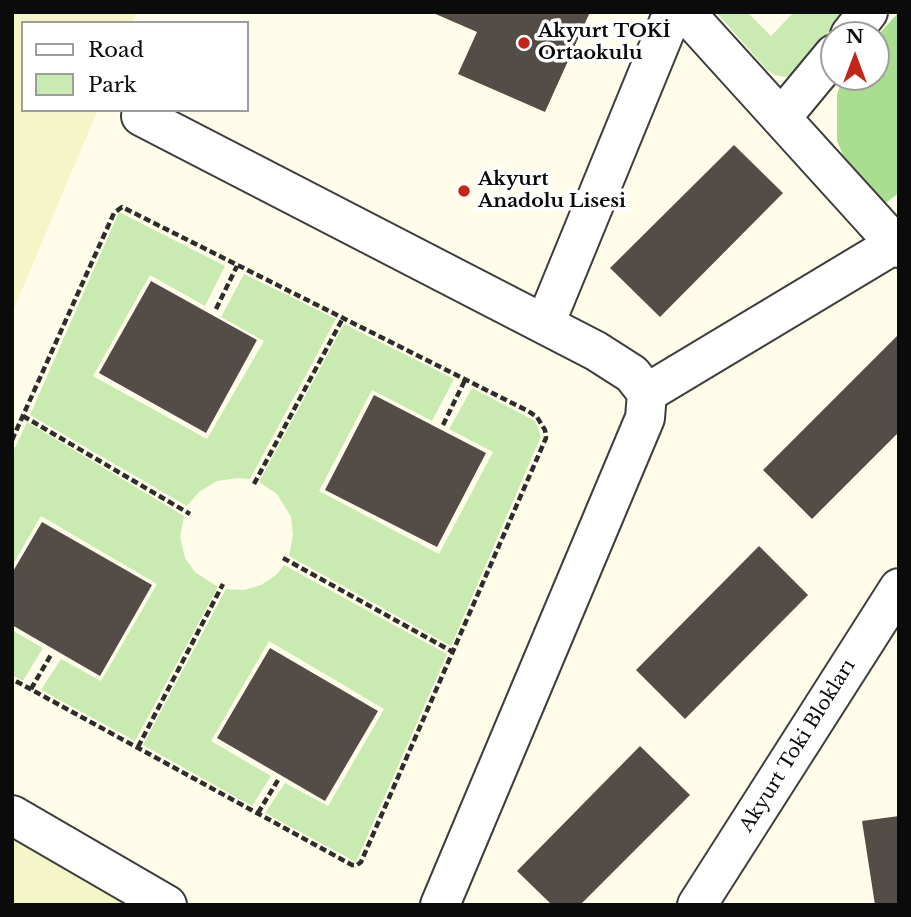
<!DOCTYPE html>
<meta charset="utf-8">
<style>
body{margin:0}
#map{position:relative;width:911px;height:917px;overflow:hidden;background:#fffde9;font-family:"Libre Baskerville",serif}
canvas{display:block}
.frame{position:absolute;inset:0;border:14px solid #0b0b0b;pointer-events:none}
.legend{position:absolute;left:21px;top:21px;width:228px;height:91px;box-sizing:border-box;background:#fff;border:2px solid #9d9d9d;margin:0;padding:9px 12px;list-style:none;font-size:21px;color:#0b0b0b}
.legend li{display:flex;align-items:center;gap:14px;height:35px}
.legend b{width:35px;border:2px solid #9d9d9d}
.north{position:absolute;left:820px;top:21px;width:70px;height:70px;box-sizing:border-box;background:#fff;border:2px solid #9d9d9d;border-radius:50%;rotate:0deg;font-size:19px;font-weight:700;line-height:28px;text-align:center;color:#0b0b0b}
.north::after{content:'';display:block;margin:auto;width:24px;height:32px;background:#c2261b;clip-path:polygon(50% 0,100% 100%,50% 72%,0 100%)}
</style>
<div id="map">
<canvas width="911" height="917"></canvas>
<div class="frame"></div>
<ul class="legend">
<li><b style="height:9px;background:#fff"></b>Road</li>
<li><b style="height:19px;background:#c9ebb1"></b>Park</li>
</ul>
<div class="north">N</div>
</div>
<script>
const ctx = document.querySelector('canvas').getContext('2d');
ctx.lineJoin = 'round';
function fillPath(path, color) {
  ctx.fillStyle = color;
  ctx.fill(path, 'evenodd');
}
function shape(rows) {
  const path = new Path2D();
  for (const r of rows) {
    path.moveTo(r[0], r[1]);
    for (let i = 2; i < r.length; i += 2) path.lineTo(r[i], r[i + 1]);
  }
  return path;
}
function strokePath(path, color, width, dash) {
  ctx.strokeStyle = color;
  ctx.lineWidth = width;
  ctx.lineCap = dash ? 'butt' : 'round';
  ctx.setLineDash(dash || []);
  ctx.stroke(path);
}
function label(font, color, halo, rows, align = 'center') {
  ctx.font = font + ' "Libre Baskerville",serif';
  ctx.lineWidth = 7;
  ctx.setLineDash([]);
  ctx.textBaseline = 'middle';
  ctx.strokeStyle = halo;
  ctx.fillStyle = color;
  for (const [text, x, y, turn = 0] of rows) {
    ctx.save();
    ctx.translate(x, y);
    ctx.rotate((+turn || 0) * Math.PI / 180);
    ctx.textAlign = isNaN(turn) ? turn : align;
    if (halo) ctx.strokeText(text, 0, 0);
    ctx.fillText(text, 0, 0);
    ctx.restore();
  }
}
fillPath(shape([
 [12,12,137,12,133,23,23,23,23,110,98,110,12,313],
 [12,838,136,905,12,905]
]), '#f5f6c7');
fillPath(shape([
 [716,12,747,12,771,36,794,12,845,12,794,76,785,77,775,75,767,70],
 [119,212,225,266,205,306,150,275,93,376,207,439,264,341,221,317,244,274,336,319,250,479,238,478,217,481,199,492,187,506,30,415],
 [344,324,454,379,432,421,372,390,319,491,439,554,493,452,449,429,472,388,535,421,541,436,451,646,289,556,293,535,291,517,277,494,259,482],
 [27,422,184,516,180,537,185,558,195,572,218,587,135,741,41,690,61,659,101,681,157,584,41,516,12,566,12,454],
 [284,565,447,654,356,862,265,813,285,783,328,806,384,709,269,641,211,741,271,776,252,806,143,745,226,589,244,590,261,585,276,575],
 [12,630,43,648,23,681,12,675]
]), '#c9ebb1');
fillPath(shape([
 [899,12,899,193,883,205,843,155,837,141,837,95,843,77,876,77,876,37]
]), '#a9dd8f');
fillPath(shape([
 [431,12,590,12,545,112,458,74,477,32],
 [734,145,783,193,660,317,610,268],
 [151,281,257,340,206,433,99,373],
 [899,334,899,432,812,519,763,470],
 [374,395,486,453,437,547,325,490],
 [42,522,152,585,100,676,12,625,12,573],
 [759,546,808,595,685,719,636,670],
 [270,648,378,711,325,801,217,738],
 [640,746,690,795,580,905,552,905,517,871],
 [899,816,899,905,875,905,862,821]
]), '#544d47');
const minor = shape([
 [685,12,899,248],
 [850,35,868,12],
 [141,116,596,351,632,374,647,393,645,418,440,905],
 [781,118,834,54],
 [545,324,673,12],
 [647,393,895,244],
 [12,815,167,905],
 [697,905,899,588]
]);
strokePath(minor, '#3e3e3e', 42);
strokePath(shape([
 [216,309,237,266],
 [23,416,190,514],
 [443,425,465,380],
 [12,440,114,213,122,207,528,411,537,417,545,430,546,438,361,862,357,865,352,865,12,679],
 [254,484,343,318],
 [283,558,453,652],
 [31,689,52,653],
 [138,747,223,584],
 [258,813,278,780]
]), '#2d2d2d', 4.5, [7, 3.5]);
strokePath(minor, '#fff', 38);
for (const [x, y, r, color] of [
 [524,43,7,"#c2261b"],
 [464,191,7,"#c2261b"]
]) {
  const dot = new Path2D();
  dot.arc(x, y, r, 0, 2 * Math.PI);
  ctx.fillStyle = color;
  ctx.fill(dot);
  strokePath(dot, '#fff', 2.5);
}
label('bold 19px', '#0b0b0b', '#fff', [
 ["Akyurt TOKİ",538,32],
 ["Ortaokulu",538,54],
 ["Akyurt",478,180],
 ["Anadolu Lisesi",478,202]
], 'left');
label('19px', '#0b0b0b', '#fff', [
 ["Akyurt Toki Blokları",798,746,-58]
]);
</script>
